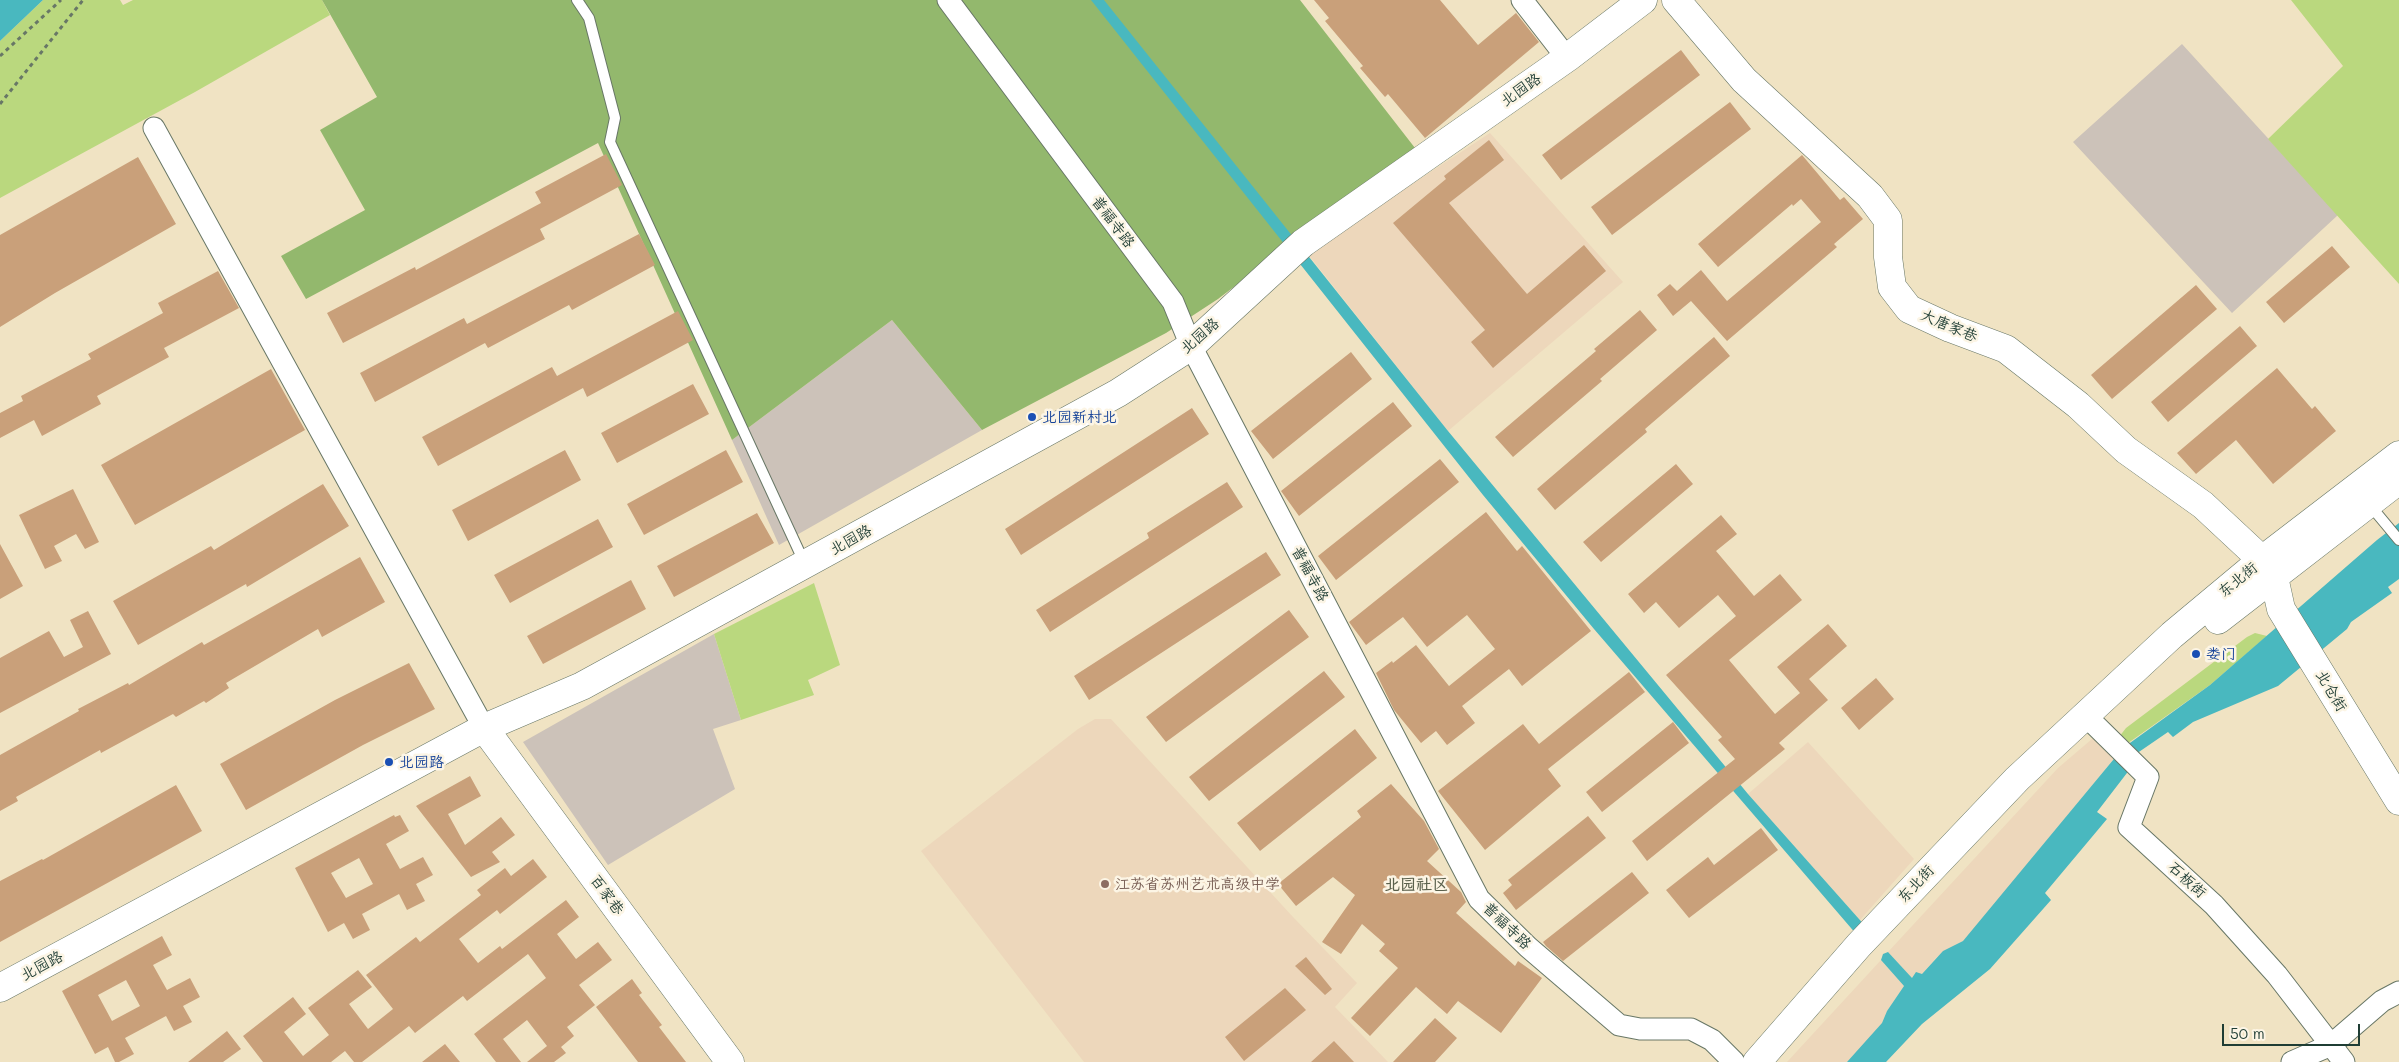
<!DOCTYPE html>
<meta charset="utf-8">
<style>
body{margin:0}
#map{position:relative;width:2399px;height:1062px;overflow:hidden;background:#f0e3c3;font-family:Mali,sans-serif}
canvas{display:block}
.scale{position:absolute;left:2222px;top:1024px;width:138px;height:22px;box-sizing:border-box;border:2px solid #1f3d34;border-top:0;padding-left:6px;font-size:15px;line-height:18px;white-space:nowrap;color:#1f3d34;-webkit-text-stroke:4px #fcf5e5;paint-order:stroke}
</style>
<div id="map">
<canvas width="2399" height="1062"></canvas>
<div class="scale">50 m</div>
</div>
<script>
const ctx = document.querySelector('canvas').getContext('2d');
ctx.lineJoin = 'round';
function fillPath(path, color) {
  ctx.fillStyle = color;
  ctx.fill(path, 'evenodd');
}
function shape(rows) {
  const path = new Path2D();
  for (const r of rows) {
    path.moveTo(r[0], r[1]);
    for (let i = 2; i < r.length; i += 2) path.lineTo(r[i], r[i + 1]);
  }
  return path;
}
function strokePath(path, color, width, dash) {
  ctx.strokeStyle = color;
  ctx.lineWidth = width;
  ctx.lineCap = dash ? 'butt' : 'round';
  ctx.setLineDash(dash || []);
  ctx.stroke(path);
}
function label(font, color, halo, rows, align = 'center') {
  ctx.font = font + ' Mali,"LXGW WenKai TC",sans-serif';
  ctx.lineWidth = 5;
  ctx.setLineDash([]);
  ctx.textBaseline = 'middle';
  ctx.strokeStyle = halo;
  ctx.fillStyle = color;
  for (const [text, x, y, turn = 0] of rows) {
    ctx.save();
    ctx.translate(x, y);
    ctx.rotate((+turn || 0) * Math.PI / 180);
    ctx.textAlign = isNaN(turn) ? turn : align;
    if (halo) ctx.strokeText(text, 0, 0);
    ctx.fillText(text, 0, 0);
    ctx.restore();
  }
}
fillPath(shape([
 [1490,133,1623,282,1448,431,1307,253],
 [1095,719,1111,719,1293,917,1357,983,1335,1007,1388,1062,1084,1062,921,851,1078,729],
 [2099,733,2116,756,1974,930,1963,941,1937,957,1922,974,1912,979,1888,952,2058,768],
 [1808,742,1914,859,1860,920,1748,794],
 [1881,960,1904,986,1887,1011,1882,1023,1868,1041,1847,1062,1787,1062]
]), '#edd7bb');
fillPath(shape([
 [2182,44,2338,215,2232,313,2073,142],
 [892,320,982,430,779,545,732,440],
 [714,634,741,720,713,729,735,789,608,865,523,742]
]), '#ccc2b9');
fillPath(shape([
 [43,0,120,0,123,5,133,0,322,0,330,15,195,92,0,198,0,41],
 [2291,0,2399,0,2399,284,2268,139,2343,66],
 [814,583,840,665,808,680,814,695,741,720,714,634],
 [2255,633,2267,636,2210,685,2124,746,2119,737,2126,728,2247,637]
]), '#bad87e');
fillPath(shape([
 [322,0,1300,0,1415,148,1218,299,1166,333,982,430,892,320,732,440,598,143,306,299,281,256,365,210,320,130,377,97]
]), '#93b86d');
fillPath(shape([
 [0,0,43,0,0,41],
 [1091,0,1104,0,1448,431,1748,794,1867,928,1857,935,1594,629,1483,495],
 [2399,523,2399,579,2388,587,2392,593,2351,622,2347,629,2278,686,2193,722,2173,737,2168,732,2133,756,2130,769,2097,812,2107,819,2045,893,2051,900,1990,969,1922,1024,1886,1062,1847,1062,1882,1023,1887,1011,1904,986,1881,960,1883,954,1888,952,1912,978,1916,972,1922,974,1943,951,1963,941,2123,748,2210,685,2377,540]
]), '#49b8bf');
fillPath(shape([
 [1314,0,1440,0,1478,45,1516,13,1539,42,1425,138,1388,94,1385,97,1360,68,1363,66,1325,21,1329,18],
 [1681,50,1700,75,1561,180,1542,155],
 [1730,102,1751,129,1612,235,1591,207],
 [1489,140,1504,160,1449,203,1527,294,1584,245,1606,271,1493,368,1471,342,1485,330,1393,223,1446,179,1444,176],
 [606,154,622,185,540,229,545,239,343,343,327,313,415,267,416,270,541,203,535,192],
 [1802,155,1840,200,1844,197,1863,219,1834,244,1837,247,1727,341,1691,301,1673,316,1657,295,1670,284,1677,291,1701,270,1727,301,1821,222,1801,199,1793,206,1792,204,1718,267,1698,244],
 [138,157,176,224,55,293,0,327,0,235],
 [639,234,655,265,572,310,569,305,488,348,485,343,375,402,360,373,464,318,467,324],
 [2332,246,2350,267,2284,323,2266,302],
 [218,271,239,308,164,348,169,357,97,396,101,404,42,436,34,420,0,438,0,413,23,401,21,396,91,359,88,354,163,313,158,303],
 [2196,285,2217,309,2112,399,2091,375],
 [1640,310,1657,330,1600,379,1602,381,1513,457,1495,437,1596,351,1594,349],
 [678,311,693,340,587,397,583,388,438,466,422,437,552,367,557,376],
 [2240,326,2257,346,2168,422,2151,402],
 [1714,337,1730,356,1645,429,1647,432,1555,510,1537,489],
 [1351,352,1372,379,1273,459,1251,431],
 [2277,368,2312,409,2315,406,2336,431,2273,484,2236,440,2196,474,2177,453],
 [271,369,305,430,135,525,101,465],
 [693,384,709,414,617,463,601,433],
 [1393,402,1412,426,1299,516,1281,491],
 [1192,408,1209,434,1021,555,1005,529],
 [565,450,581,480,468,541,452,510],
 [726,450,743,482,644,535,627,504],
 [1440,459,1459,482,1336,580,1318,556],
 [1676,464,1693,484,1601,562,1583,542],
 [1227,482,1243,507,1050,632,1036,610,1149,538,1147,533],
 [323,484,349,526,247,587,246,584,138,645,113,601,211,546,214,550],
 [73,489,99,542,85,549,76,534,54,546,62,561,45,569,19,515],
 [1486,512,1517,551,1522,546,1591,631,1522,686,1509,669,1462,706,1475,723,1447,745,1436,731,1421,743,1394,710,1376,673,1392,661,1393,663,1416,645,1449,686,1495,649,1467,615,1427,647,1403,617,1366,645,1349,622],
 [757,513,774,543,674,597,657,566],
 [1721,515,1737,534,1716,551,1754,596,1780,574,1802,600,1729,660,1775,714,1800,693,1777,667,1828,624,1847,646,1809,679,1828,700,1779,743,1785,749,1647,861,1632,841,1735,759,1718,740,1722,737,1666,675,1736,616,1718,595,1679,628,1656,602,1644,613,1628,594],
 [598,519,613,547,510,603,494,575],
 [0,544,23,586,0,599],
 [1266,552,1281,575,1089,700,1074,676],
 [360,557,385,602,322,637,318,629,226,683,229,688,206,703,204,701,176,717,173,714,101,753,100,750,16,797,18,801,0,811,0,755,79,711,78,709,128,683,129,685,202,642,204,645],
 [631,580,646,609,543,664,527,636],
 [1289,610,1309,637,1166,742,1146,717],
 [88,611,111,654,0,713,0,658,49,631,64,657,83,647,70,620],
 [409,663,435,709,363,745,246,810,220,764,335,700],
 [1324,671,1345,697,1209,801,1189,777],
 [1629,672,1645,692,1548,769,1561,786,1485,850,1438,791,1523,724,1539,744],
 [1876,678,1894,699,1859,730,1841,708],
 [1673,722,1689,743,1602,812,1586,792],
 [1355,729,1377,758,1260,851,1237,823],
 [470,776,481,796,448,814,465,845,501,817,515,835,492,852,500,862,471,877,416,806],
 [1391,784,1424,821,1439,849,1427,861,1461,892,1466,902,1456,913,1515,966,1518,961,1542,978,1501,1033,1458,1001,1447,1014,1416,987,1370,1036,1351,1018,1398,968,1379,951,1385,944,1362,924,1341,954,1322,942,1355,895,1333,877,1296,906,1278,884,1361,817,1357,811],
 [176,785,202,831,0,942,0,881,42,859,43,860],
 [394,815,395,817,400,815,409,831,386,844,400,869,423,857,433,875,416,884,425,901,407,910,399,894,362,914,370,930,353,939,344,923,328,932,295,868],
 [359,858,373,884,346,898,331,873],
 [1588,816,1606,838,1516,910,1503,893,1512,885,1508,880],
 [1761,828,1778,850,1689,918,1666,890,1708,857,1714,865],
 [533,859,547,877,500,914,497,910,459,939,478,963,500,946,502,949,566,900,579,917,557,934,576,959,598,942,612,960,579,985,595,1005,567,1027,574,1036,561,1047,566,1053,554,1062,527,1062,547,1046,527,1020,503,1039,521,1062,496,1062,474,1034,546,978,528,954,467,1001,463,996,415,1033,409,1026,362,1062,354,1062,345,1051,331,1062,263,1062,243,1036,293,997,306,1014,284,1032,303,1056,329,1035,308,1008,358,970,372,987,349,1004,368,1029,393,1009,366,975,416,937,420,942,481,895,477,890,505,868,511,876],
 [1632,872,1649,893,1563,961,1546,946,1543,942],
 [162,936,172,955,153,965,167,990,190,978,200,997,183,1006,192,1022,174,1031,166,1016,125,1038,134,1054,119,1062,115,1062,108,1047,95,1054,62,991],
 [126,980,140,1006,112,1021,98,995],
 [1306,957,1332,989,1325,995,1295,966],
 [632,979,642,993,639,995,662,1025,659,1027,686,1062,638,1062,596,1007],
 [1285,988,1306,1010,1244,1061,1225,1037],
 [1435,1018,1457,1038,1435,1062,1393,1062],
 [227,1031,241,1049,223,1062,188,1062],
 [1334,1041,1354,1062,1311,1062],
 [445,1044,460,1062,422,1062]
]), '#c9a07a');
const lane = shape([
 [577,0,589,18,615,118,610,142,804,562],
 [2369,504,2399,540]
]);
const street = shape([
 [948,0,1173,302,1191,346,1479,899,1528,947,1619,1025,1640,1029,1691,1029,1712,1040,1734,1062],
 [1522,0,1567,58],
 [154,128,484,728],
 [2086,716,2148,777,2129,827,2214,905,2277,975,2344,1062],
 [2292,1062,2331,1045,2382,1001,2399,992]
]);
const secondary = shape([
 [1676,0,1744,80,1870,196,1888,220,1888,257,1892,287,1909,309,1950,328,2006,349,2078,405,2126,450,2203,505,2262,560,2274,577,2281,609,2399,801],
 [2218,620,2399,480],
 [484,728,730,1062],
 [0,988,484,728,582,686,1118,393,1191,346,1303,243,1567,58,1643,0],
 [1757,1062,1859,945,2017,779,2172,635,2262,560,2399,455]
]);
strokePath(lane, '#687766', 12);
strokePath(street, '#687766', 23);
strokePath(secondary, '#687766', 29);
strokePath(shape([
 [0,56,61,0],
 [0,104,83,0]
]), '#687766', 3, [4, 4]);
strokePath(lane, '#fff', 10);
strokePath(street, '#fff', 21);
strokePath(secondary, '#fff', 28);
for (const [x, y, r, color] of [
 [1032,417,5,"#1a4fb4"],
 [2196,654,5,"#1a4fb4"],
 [389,762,5,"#1a4fb4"],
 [1105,884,5,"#8d6e63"]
]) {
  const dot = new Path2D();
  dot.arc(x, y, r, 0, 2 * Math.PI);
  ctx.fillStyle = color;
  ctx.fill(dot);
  strokePath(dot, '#fcf5e5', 2);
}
label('15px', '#1f3d34', '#fcf5e5', [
 ["北园路",1521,90,-35],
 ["普福寺路",1113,222,53],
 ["大唐家巷",1949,326,23],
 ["北园路",1200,336,-41],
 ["北园路",851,540,-29],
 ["普福寺路",1310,574,62],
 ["东北街",2238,580,-39],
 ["北仓街",2331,691,59],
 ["石板街",2187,880,42],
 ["东北街",1916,884,-47],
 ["百家巷",607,895,54],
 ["普福寺路",1507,926,44],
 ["北园路",42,966,-28]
]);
label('15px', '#164399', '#fcf5e5', [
 ["北园新村北",1042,417],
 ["娄门",2206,654],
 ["北园路",399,762]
], 'left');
label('15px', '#785e54', '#fcf5e5', [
 ["江苏省苏州艺术高级中学",1115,884]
], 'left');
label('bold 16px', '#5a604c', '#fcf5e5', [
 ["北园社区",1416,885]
]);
</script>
